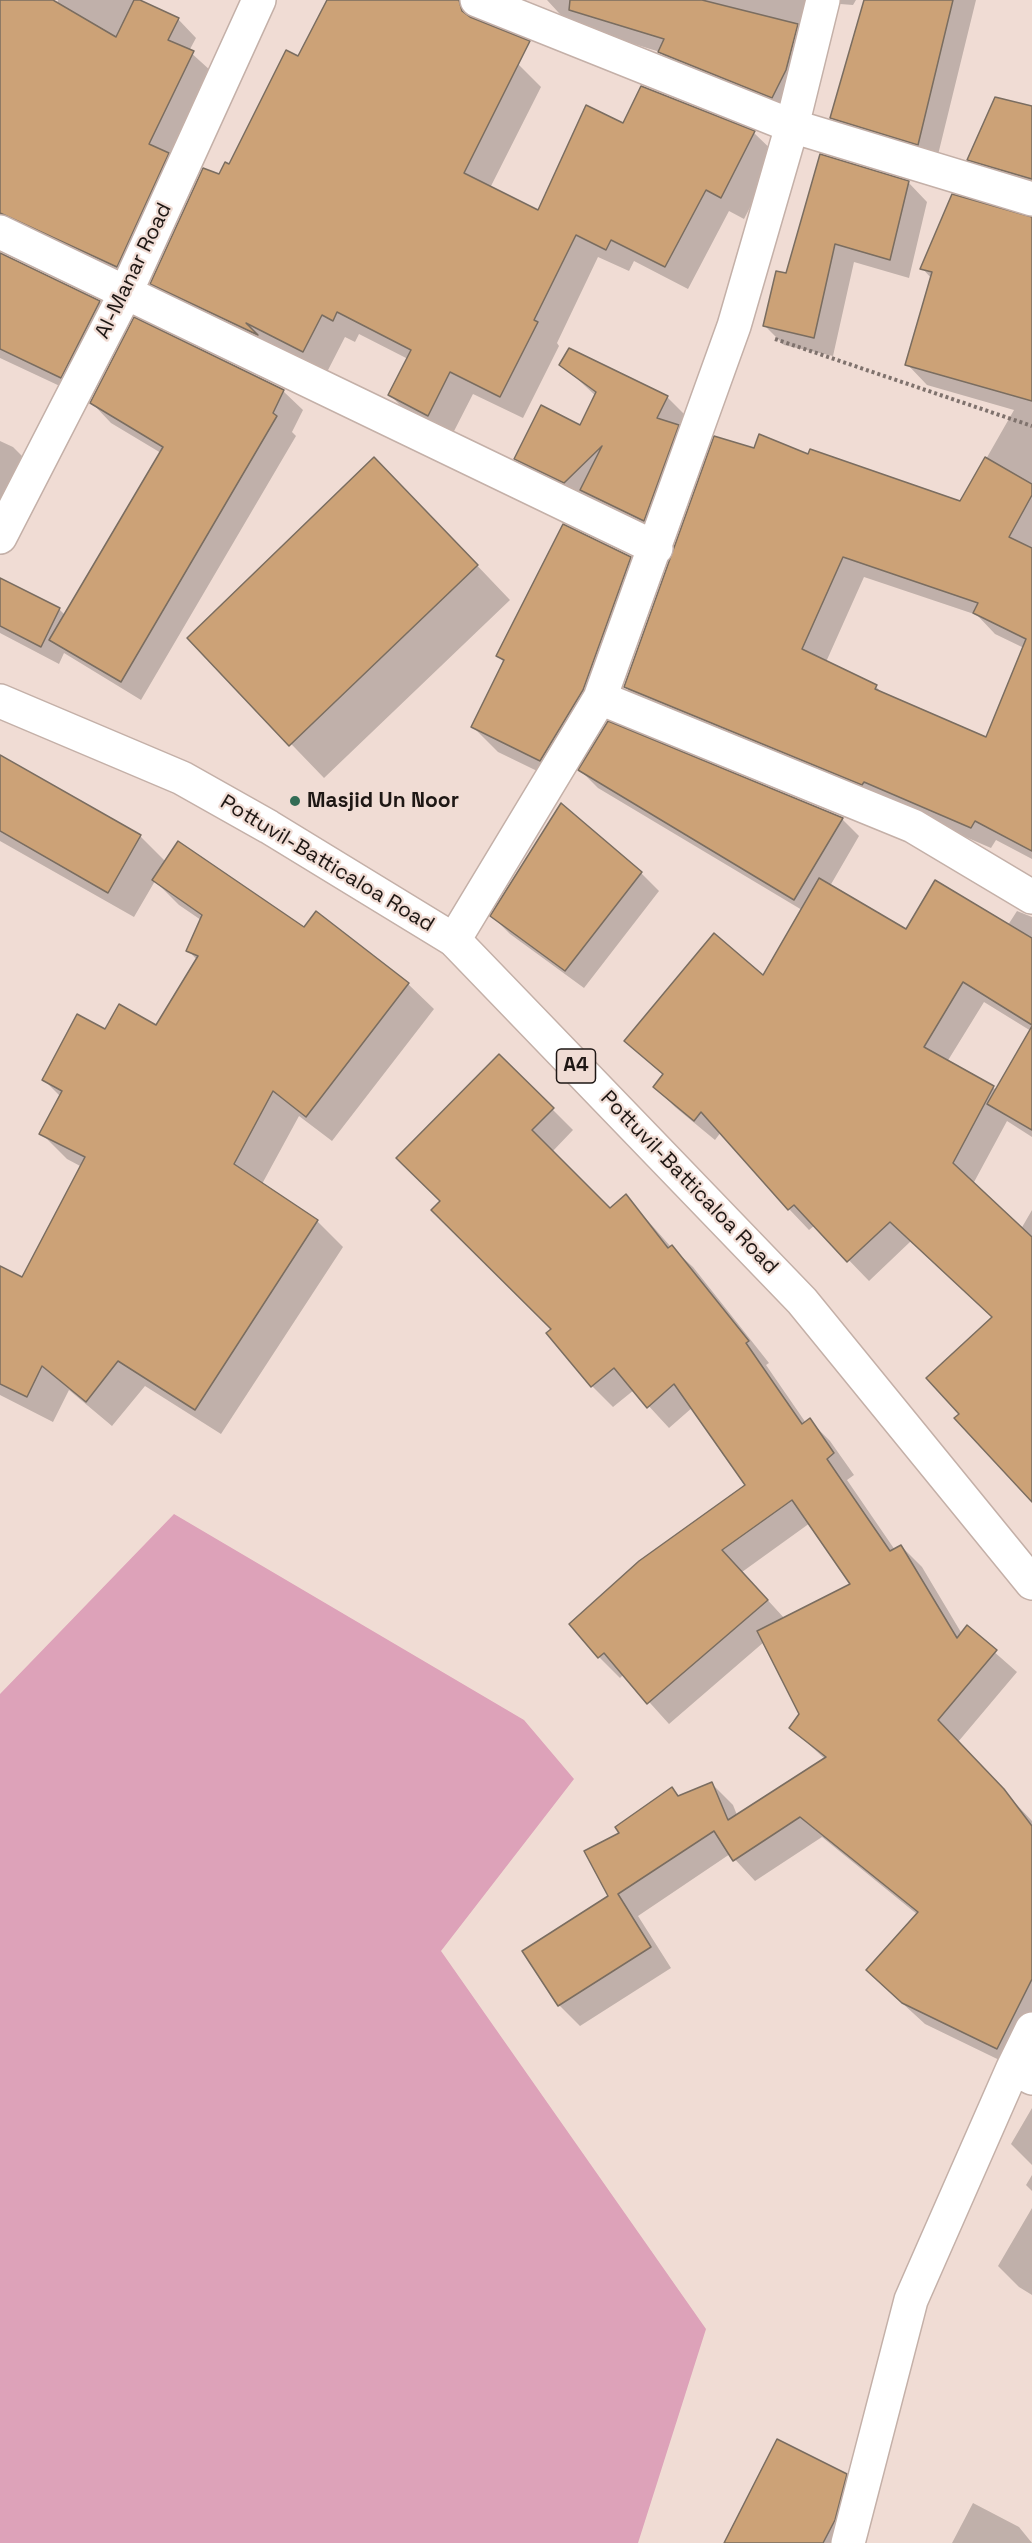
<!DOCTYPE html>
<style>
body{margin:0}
canvas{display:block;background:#f0dcd4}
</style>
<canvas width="1032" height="2543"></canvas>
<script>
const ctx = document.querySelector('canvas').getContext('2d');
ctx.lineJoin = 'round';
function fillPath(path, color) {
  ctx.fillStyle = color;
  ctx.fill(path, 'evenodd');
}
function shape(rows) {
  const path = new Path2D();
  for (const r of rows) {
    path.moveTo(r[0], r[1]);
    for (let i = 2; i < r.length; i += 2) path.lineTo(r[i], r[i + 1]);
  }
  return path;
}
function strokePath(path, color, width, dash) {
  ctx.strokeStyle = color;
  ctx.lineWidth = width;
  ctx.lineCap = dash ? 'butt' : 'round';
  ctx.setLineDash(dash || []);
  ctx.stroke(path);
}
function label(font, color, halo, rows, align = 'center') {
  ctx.font = font + ' "Space Grotesk",sans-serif';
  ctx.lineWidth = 4.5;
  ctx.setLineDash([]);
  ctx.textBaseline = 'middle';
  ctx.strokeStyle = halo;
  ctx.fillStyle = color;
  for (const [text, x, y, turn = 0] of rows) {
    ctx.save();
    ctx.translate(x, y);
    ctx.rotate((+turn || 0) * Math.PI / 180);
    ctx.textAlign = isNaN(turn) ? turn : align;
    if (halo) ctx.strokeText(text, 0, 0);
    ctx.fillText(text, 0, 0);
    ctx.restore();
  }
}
fillPath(shape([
 [174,1514,524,1720,574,1779,441,1951,706,2329,638,2543,0,2543,0,1694]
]), '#dda2b9');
fillPath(shape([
 [0,0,51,0,57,4,58,0,142,0,141,2,178,19,196,38,189,51,211,71,135,284,0,248],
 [329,0,435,0,518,64,541,87,490,188,538,212,623,124,642,88,754,133,777,155,744,219,729,211,688,289,634,261,629,271,598,257,557,343,559,346,523,418,473,394,451,437,413,418,390,395,408,359,359,334,355,342,345,337,326,374,175,306,152,283,299,58],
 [547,0,856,0,853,5,840,4,832,9,795,120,682,74,660,52,569,24],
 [866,0,976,0,936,163,851,137,832,118],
 [1032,108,1032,193,989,180,969,159],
 [908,182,927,202,909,278,854,262,833,356,784,345,765,326,787,275],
 [1032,219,1032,859,996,840,991,848,885,802,646,707,625,687,754,450,809,456,961,503,1014,410,927,385,907,364,932,279,922,268],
 [864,577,977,615,995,634,1024,648,987,739,885,695,876,687,826,662],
 [0,254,99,302,118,320,79,395,0,358],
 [561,364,667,397,686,416,663,539,601,509,588,497,584,501,535,478,516,458,581,427,596,396],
 [283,391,303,410,292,432,296,436,141,700,64,653,59,664,0,633,0,580,59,609,65,615,161,453,111,423,92,403],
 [0,441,13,447,31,465,0,526],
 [408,493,510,600,324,778,189,638],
 [630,558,655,583,566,785,498,752,473,727,504,662,498,656],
 [0,757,140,836,166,862,304,929,408,984,434,1009,332,1141,299,1116,262,1184,317,1221,343,1247,221,1434,145,1386,112,1426,69,1390,53,1422,0,1395,0,1268,22,1279,82,1167,67,1159,41,1133,60,1096,44,1080,106,1031,157,1027,197,960,188,950,201,920,179,905,155,881,134,917,0,841],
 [580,770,842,819,859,836,830,886,906,931,1008,925,1017,911,1032,917,1032,1137,1007,1121,973,1184,1021,1229,1032,1210,1032,1500,961,1414,994,1318,911,1241,869,1281,815,1225,809,1230,789,1209,721,1132,715,1140,675,1107,655,1087,664,1076,626,1041,763,977,802,910,598,788],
 [984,1002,1031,1031,997,1090,947,1062],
 [641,873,659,891,584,988,510,934,492,916],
 [499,1056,573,1130,552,1152,610,1210,626,1196,671,1247,693,1267,769,1363,766,1365,806,1423,809,1420,830,1441,854,1475,847,1480,895,1550,901,1546,922,1567,962,1634,967,1628,1017,1672,958,1742,1032,1821,1032,2050,1022,2071,925,2024,889,1991,918,1915,822,1837,755,1881,730,1854,638,1916,671,1968,580,2026,559,2005,610,1896,622,1833,672,1789,680,1797,712,1784,733,1805,737,1815,825,1759,791,1728,801,1715,764,1642,669,1724,624,1674,620,1678,599,1657,747,1485,693,1407,669,1428,634,1390,613,1407,592,1386,553,1329,442,1201],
 [810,1523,852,1584,785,1619,742,1572],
 [1032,2108,1032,2165,1011,2144],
 [1032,2175,1032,2191,1026,2185],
 [1032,2208,1032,2295,1019,2287,998,2266],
 [846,2475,873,2502,862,2543,726,2543],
 [973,2503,1019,2527,1032,2543,952,2543]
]), '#0003');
const building = shape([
 [0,0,53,0,116,37,134,0,140,0,179,18,168,40,194,51,149,144,169,153,117,267,0,213,0,0],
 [327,0,459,0,462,11,470,17,530,41,464,173,538,210,586,105,623,123,641,86,755,131,721,198,706,190,665,267,611,240,606,250,576,235,534,320,538,322,500,397,450,372,428,416,388,395,411,350,337,312,333,321,322,315,303,352,246,323,258,335,150,284,203,168,219,174,225,162,229,164,286,50,298,56,327,0],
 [570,0,702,0,798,24,786,70,772,98,658,52,664,39,569,10,570,0],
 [864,0,953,0,918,145,830,118,864,0],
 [995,97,1032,106,1032,179,967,160,995,97],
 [820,154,909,181,890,260,835,244,814,338,763,326,776,271,786,273,820,154],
 [952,194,1032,217,1032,401,905,365,932,272,920,269,952,194],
 [0,253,100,301,61,378,0,349,0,253],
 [134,317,284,390,273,413,277,416,121,682,49,640,163,447,90,403,134,317],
 [569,348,668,396,657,418,679,425,644,521,580,490,602,446,564,483,514,459,541,405,580,425,596,392,559,365,569,348],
 [759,434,808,454,810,449,960,501,985,457,1032,484,1032,495,1009,537,1032,548,1032,851,975,821,971,828,864,782,862,785,624,687,714,436,754,448,759,434],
 [843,557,978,603,973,613,1026,639,986,737,875,689,877,685,802,649,843,557],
 [374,457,478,565,289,746,187,638,374,457],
 [563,524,631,557,583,690,540,761,471,727,504,660,496,656,563,524],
 [0,578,60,608,41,647,0,626,0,578],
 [608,721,843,818,794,900,578,770,608,721],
 [0,755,141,835,108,893,0,831,0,755],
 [561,803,642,872,565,971,490,916,561,803],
 [178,841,304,927,316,911,409,983,306,1117,273,1091,234,1164,318,1220,195,1410,118,1361,86,1402,42,1366,27,1397,0,1384,0,1266,22,1277,85,1157,39,1134,62,1091,42,1080,77,1014,105,1029,119,1004,156,1025,198,956,186,951,202,915,152,880,178,841],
 [819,878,906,929,935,880,1032,938,1032,1025,963,982,924,1047,994,1086,953,1163,1032,1237,1032,1502,954,1418,959,1414,926,1378,992,1317,890,1222,847,1262,794,1205,788,1210,701,1112,694,1121,653,1087,663,1074,624,1041,714,933,763,975,819,878],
 [1032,1026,1032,1130,987,1104,1032,1026],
 [499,1054,554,1108,532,1130,610,1208,626,1194,668,1248,672,1245,749,1341,746,1343,802,1424,810,1418,834,1453,827,1459,890,1551,901,1545,957,1638,967,1625,997,1650,938,1720,1004,1789,1032,1826,1032,1979,997,2049,902,2003,866,1970,918,1912,800,1817,733,1861,714,1831,618,1894,651,1947,558,2006,522,1951,608,1896,584,1851,619,1833,615,1827,672,1787,678,1796,712,1782,728,1820,826,1757,789,1728,799,1714,757,1631,850,1584,792,1500,722,1550,768,1600,647,1704,604,1653,598,1658,569,1624,639,1561,745,1485,674,1384,647,1408,614,1368,591,1387,546,1333,551,1329,431,1210,440,1201,396,1158,499,1054],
 [777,2439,847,2474,835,2520,823,2543,724,2543,777,2439]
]);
fillPath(building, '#cca277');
strokePath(building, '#7a6d60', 1.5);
const minor = shape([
 [477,0,792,126,1032,199],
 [0,232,656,548],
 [0,537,125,294,259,0],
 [600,698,913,826,1032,897],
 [454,940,600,698,734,326,792,126,823,0],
 [1013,2068,1032,2029],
 [848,2543,911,2300,1013,2068,1032,2078]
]);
const trunk = shape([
 [0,701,182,778,269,827,454,940,802,1301,1032,1583]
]);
strokePath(minor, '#c4b0a8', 36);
strokePath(trunk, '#c4b0a8', 36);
strokePath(shape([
 [775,339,1032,426]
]), '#7f726d', 4, [3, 3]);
strokePath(minor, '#fff', 33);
strokePath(trunk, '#fff', 33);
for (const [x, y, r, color] of [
 [295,801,6,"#336c55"]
]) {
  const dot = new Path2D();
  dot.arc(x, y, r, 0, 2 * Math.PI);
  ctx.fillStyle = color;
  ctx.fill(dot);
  strokePath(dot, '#f0dcd4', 2);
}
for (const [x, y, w] of [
 [576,1066,39]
]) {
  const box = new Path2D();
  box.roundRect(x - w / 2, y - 17, w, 34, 4.5);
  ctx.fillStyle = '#f0dcd4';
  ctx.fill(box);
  strokePath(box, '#1e1714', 1.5);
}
label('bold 20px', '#1e1714', null, [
 ["A4",576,1066]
]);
label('21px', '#1e1714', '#f0dcd4', [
 ["Al-Manar Road",134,271,-64],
 ["Pottuvil-Batticaloa Road",327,864,31],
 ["Pottuvil-Batticaloa Road",689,1183,46]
]);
label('bold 21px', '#1e1714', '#f0dcd4', [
 ["Masjid Un Noor",307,801]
], 'left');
</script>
